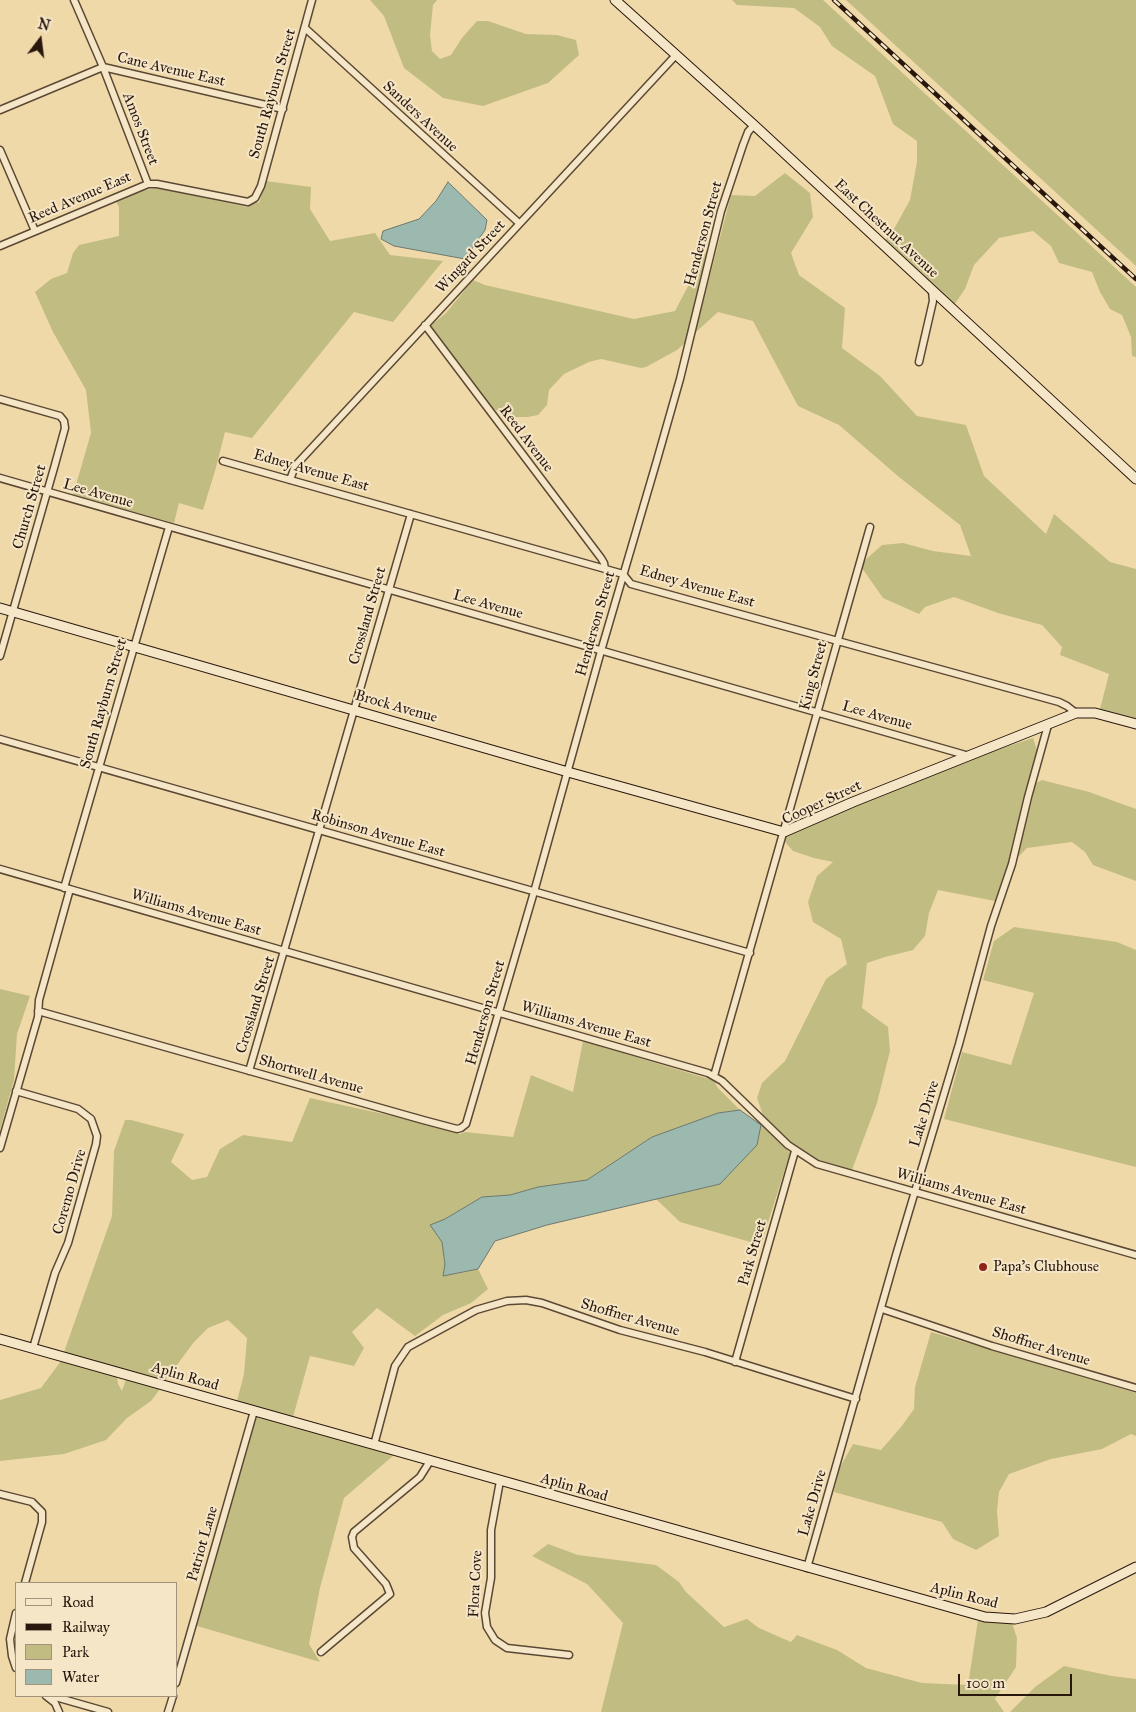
<!DOCTYPE html>
<style>
body{margin:0}
#map{position:relative;width:1136px;height:1712px;overflow:hidden;background:#f0d9a9;font-family:"IM FELL Great Primer",serif}
canvas{display:block}
.legend{position:absolute;left:15px;top:1582px;width:162px;height:115px;box-sizing:border-box;background:#f5e6c7;border:1px solid #a3937d;margin:0;padding:6px 9px;list-style:none;font-size:15px;color:#29170d}
.legend li{display:flex;align-items:center;gap:10px;height:25px}
.legend b{width:25px;border:1px solid #a3937d}
.north{position:absolute;left:15px;top:15px;width:50px;height:50px;-webkit-text-stroke:4px #f5e6c7;paint-order:stroke;rotate:15deg;font-size:14px;font-weight:700;line-height:20px;text-align:center;color:#29170d}
.north::after{content:'';display:block;margin:auto;width:18px;height:22px;background:#29170d;clip-path:polygon(50% 0,100% 100%,50% 72%,0 100%)}
.scale{position:absolute;left:958px;top:1674px;width:114px;height:22px;box-sizing:border-box;border:2px solid #29170d;border-top:0;padding-left:6px;font-size:15px;line-height:18px;white-space:nowrap;color:#29170d;-webkit-text-stroke:4px #f5e6c7;paint-order:stroke}
</style>
<div id="map">
<canvas width="1136" height="1712"></canvas>
<ul class="legend">
<li><b style="height:6px;background:#f5e6c7"></b>Road</li>
<li><b style="height:6px;background:#29170d"></b>Railway</li>
<li><b style="height:14px;background:#c1bd82"></b>Park</li>
<li><b style="height:14px;background:#9bb9ae"></b>Water</li>
</ul>
<div class="north">N</div>
<div class="scale">100 m</div>
</div>
<script>
const ctx = document.querySelector('canvas').getContext('2d');
ctx.lineJoin = 'round';
function fillPath(path, color) {
  ctx.fillStyle = color;
  ctx.fill(path, 'evenodd');
}
function shape(rows) {
  const path = new Path2D();
  for (const r of rows) {
    path.moveTo(r[0], r[1]);
    for (let i = 2; i < r.length; i += 2) path.lineTo(r[i], r[i + 1]);
  }
  return path;
}
function strokePath(path, color, width, dash) {
  ctx.strokeStyle = color;
  ctx.lineWidth = width;
  ctx.lineCap = dash ? 'butt' : 'round';
  ctx.setLineDash(dash || []);
  ctx.stroke(path);
}
function label(font, color, halo, rows, align = 'center') {
  ctx.font = font + ' "IM FELL Great Primer",serif';
  ctx.lineWidth = 4;
  ctx.setLineDash([]);
  ctx.textBaseline = 'middle';
  ctx.strokeStyle = halo;
  ctx.fillStyle = color;
  for (const [text, x, y, turn = 0] of rows) {
    ctx.save();
    ctx.translate(x, y);
    ctx.rotate((+turn || 0) * Math.PI / 180);
    ctx.textAlign = isNaN(turn) ? turn : align;
    if (halo) ctx.strokeText(text, 0, 0);
    ctx.fillText(text, 0, 0);
    ctx.restore();
  }
}
fillPath(shape([
 [370,0,437,0,433,5,430,35,432,51,440,59,451,55,462,38,477,21,488,21,526,34,557,35,576,40,579,55,548,83,483,106,443,98,404,68,384,16],
 [732,0,823,0,1136,287,1136,357,1132,356,1131,337,1122,315,1110,309,1100,292,1092,272,1059,263,1051,246,1033,231,999,238,974,265,965,289,954,305,935,288,934,285,933,286,885,241,894,229,910,200,917,162,917,141,893,124,875,76,832,46,820,27,794,8,737,5],
 [846,0,1136,0,1136,266],
 [785,173,810,193,813,217,791,253,799,275,845,308,842,348,880,376,917,416,966,425,984,476,1046,534,1054,514,1110,562,1136,569,1136,719,1100,709,1109,674,1060,655,1062,647,1042,625,998,613,954,597,925,607,919,614,883,598,862,568,864,561,882,545,903,543,933,551,971,556,960,525,899,477,839,425,798,406,753,321,718,312,695,333,731,195,755,196],
 [266,181,311,187,310,209,330,241,375,233,390,255,443,261,393,322,354,312,252,438,225,432,215,471,203,510,179,503,174,523,73,495,91,433,86,390,53,332,35,292,51,279,67,273,73,253,79,245,119,236,119,207,116,201,140,191,157,188,247,207,256,202,259,203],
 [708,248,685,343,677,350,646,367,641,368,601,359,589,362,564,374,549,390,547,405,538,415,528,417,514,417,493,409,430,326,446,313,473,280,485,285,634,319,675,311],
 [1033,738,1037,750,1024,795,1008,863,995,901,938,890,929,913,925,936,913,950,885,957,867,963,862,1008,888,1027,890,1051,877,1103,852,1170,819,1160,790,1141,763,1115,757,1098,762,1083,785,1061,826,979,847,964,841,939,813,922,808,902,817,876,833,862,814,858,793,851,785,842,787,835,854,806,969,761,971,761,972,759,996,750],
 [1042,780,1089,792,1136,809,1136,881,1093,865,1085,852,1072,842,1027,848,1018,857,1036,783],
 [1014,927,1117,942,1136,950,1136,1167,944,1119,962,1052,1011,1065,1034,993,983,980,994,941],
 [0,989,30,996,17,1034,14,1080,0,1130],
 [583,1041,709,1079,714,1081,718,1088,740,1110,718,1113,652,1137,587,1180,538,1187,510,1195,482,1197,445,1219,431,1225,442,1241,445,1264,455,1274,478,1269,488,1289,471,1303,443,1315,415,1336,377,1308,352,1332,364,1348,354,1366,310,1356,293,1417,237,1401,244,1374,247,1338,228,1320,208,1328,194,1342,165,1381,64,1352,112,1216,114,1151,125,1120,131,1120,184,1134,171,1162,192,1180,207,1177,220,1149,243,1135,292,1142,310,1098,393,1116,460,1134,465,1132,513,1137,531,1075,573,1092],
 [761,1124,790,1153,761,1245,680,1222,656,1199,720,1184],
 [931,1332,1136,1393,1136,1436,1131,1434,1102,1449,1051,1459,1009,1474,999,1492,997,1511,999,1536,976,1550,953,1539,942,1522,834,1492,839,1469,853,1444,881,1450,901,1427,914,1409,915,1387],
 [61,1361,117,1377,118,1384,122,1391,126,1379,160,1389,151,1401,127,1418,106,1440,64,1454,0,1461,0,1400,41,1388],
 [257,1416,394,1455,344,1498,320,1588,309,1644,320,1662,197,1626],
 [548,1544,578,1555,656,1565,679,1582,686,1592,724,1627,747,1619,759,1628,791,1642,797,1635,837,1650,866,1668,922,1683,968,1685,978,1620,998,1623,1012,1623,1017,1638,1016,1667,995,1699,1004,1712,601,1712,623,1623,587,1584,532,1556],
 [1064,1666,1112,1676,1136,1679,1136,1712,1010,1712,1035,1687]
]), '#c1bd82');
const water = shape([
 [448,182,487,220,485,230,465,259,394,246,381,239,383,231,419,219,436,201,448,182],
 [740,1110,761,1125,757,1145,720,1184,547,1225,495,1241,478,1269,443,1276,445,1264,442,1242,430,1225,445,1219,482,1197,510,1195,538,1187,587,1180,652,1137,718,1113,740,1110]
]);
fillPath(water, '#9bb9ae');
strokePath(water, '#6d786e', 1);
const street = shape([
 [74,0,103,67,148,184],
 [305,28,519,223],
 [0,110,103,67,283,109],
 [0,150,35,231],
 [0,246,148,184,157,184,248,202,255,198,261,186,312,0],
 [425,325,601,558,604,563,605,569],
 [919,362,933,301,932,291],
 [0,399,60,416,64,421,65,428,54,468,0,656],
 [223,461,623,574,631,584,1059,702,1067,706,1076,713],
 [0,478,969,756],
 [290,480,295,466,676,55],
 [0,739,750,953],
 [0,869,708,1073,722,1081,788,1145,817,1164,1136,1255],
 [64,888,169,527],
 [38,1011,423,1120,457,1129,461,1128,466,1124,534,892,601,651,657,460,680,379,721,211,743,145,748,132,754,125],
 [249,1071,411,514],
 [714,1076,870,527],
 [16,1091,78,1109,91,1119,97,1136,96,1144,68,1243,55,1273,33,1348],
 [0,1148,38,1017,39,1000,70,889],
 [882,1309,992,1346,1136,1388],
 [735,1362,795,1151],
 [374,1445,395,1366,408,1347,476,1310,507,1301,526,1300,542,1303,620,1330,705,1352,856,1399],
 [500,1481,491,1530,491,1578,485,1613,487,1627,495,1640,507,1648,569,1655],
 [0,1494,32,1502,42,1512,42,1522,25,1583],
 [807,1568,896,1255,959,1044,991,926,1012,864,1028,797,1048,725],
 [16,1613,10,1639,12,1656,16,1668],
 [321,1652,390,1594,386,1584,354,1548,352,1537,354,1532,420,1477,430,1461],
 [176,1683,254,1411],
 [46,1696,55,1703,59,1712],
 [52,1696,108,1712],
 [168,1712,173,1696]
]);
const secondary = shape([
 [615,0,754,125,1136,479],
 [0,608,568,772,784,832,853,802,1076,713,1095,713,1136,724],
 [0,1339,985,1617,1015,1619,1046,1612,1136,1567]
]);
strokePath(street, '#5b4834', 9);
strokePath(secondary, '#29170d', 11);
strokePath(street, '#f5e6c7', 6);
strokePath(secondary, '#f5e6c7', 9);
const rail = shape([
 [834,0,1136,279]
]);
strokePath(rail, '#29170d', 4.5);
strokePath(rail, '#f5e6c7', 2.5, [8]);
for (const [x, y, r, color] of [
 [983,1267,5,"#8f2418"]
]) {
  const dot = new Path2D();
  dot.arc(x, y, r, 0, 2 * Math.PI);
  ctx.fillStyle = color;
  ctx.fill(dot);
  strokePath(dot, '#f5e6c7', 2);
}
label('15px', '#29170d', '#f5e6c7', [
 ["Cane Avenue East",171,70,13],
 ["South Rayburn Street",273,94,-74],
 ["Sanders Avenue",420,117,43],
 ["Amos Street",140,129,69],
 ["Reed Avenue East",80,198,-23],
 ["East Chestnut Avenue",886,229,43],
 ["Henderson Street",704,234,-75],
 ["Wingard Street",471,257,-47],
 ["Reed Avenue",526,439,53],
 ["Edney Avenue East",311,471,16],
 ["Lee Avenue",98,494,16],
 ["Church Street",30,507,-74],
 ["Edney Avenue East",697,587,16],
 ["Lee Avenue",488,605,16],
 ["Crossland Street",368,616,-74],
 ["Henderson Street",596,624,-74],
 ["King Street",814,676,-75],
 ["South Rayburn Street",104,704,-74],
 ["Brock Avenue",396,707,16],
 ["Lee Avenue",877,716,16],
 ["Cooper Street",822,803,-25],
 ["Robinson Avenue East",378,834,16],
 ["Williams Avenue East",196,913,16],
 ["Crossland Street",256,1005,-73],
 ["Henderson Street",486,1013,-74],
 ["Williams Avenue East",586,1025,16],
 ["Shortwell Avenue",311,1075,16],
 ["Lake Drive",925,1114,-73],
 ["Coremo Drive",70,1192,-74],
 ["Williams Avenue East",961,1192,16],
 ["Park Street",753,1253,-74],
 ["Shoffner Avenue",630,1318,16],
 ["Shoffner Avenue",1041,1347,17],
 ["Aplin Road",185,1377,16],
 ["Aplin Road",574,1488,16],
 ["Lake Drive",813,1503,-74],
 ["Patriot Lane",203,1544,-74],
 ["Flora Cove",476,1584,-87],
 ["Aplin Road",964,1596,14]
]);
label('15px', '#29170d', '#f5e6c7', [
 ["Papa's Clubhouse",993,1267]
], 'left');
</script>
